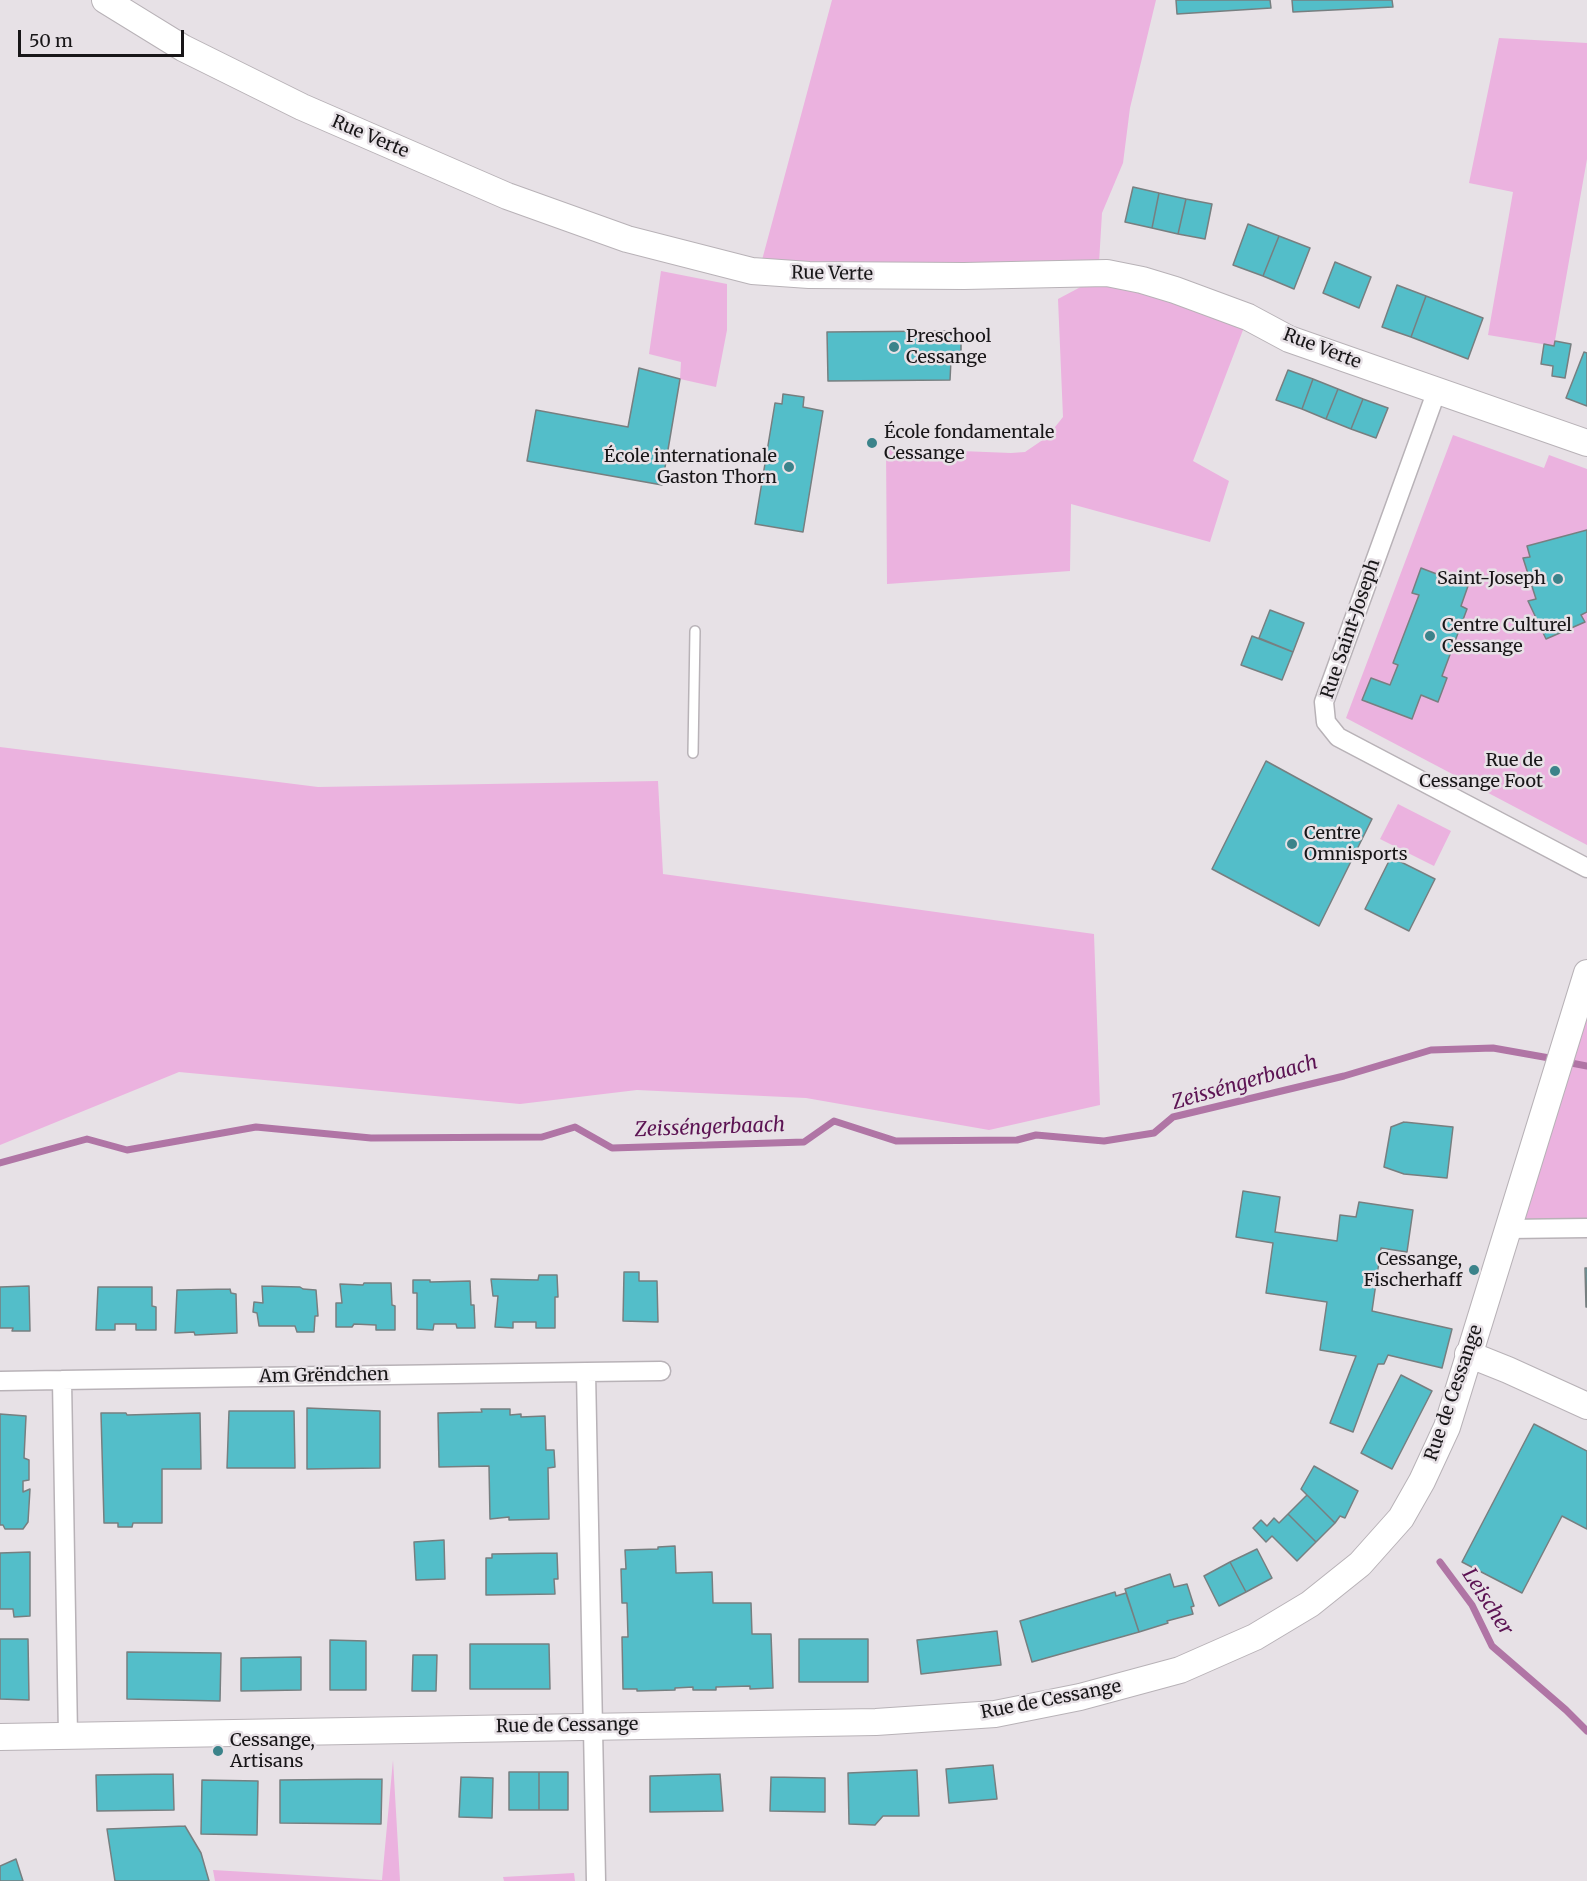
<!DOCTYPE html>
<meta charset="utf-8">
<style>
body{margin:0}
#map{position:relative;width:1587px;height:1881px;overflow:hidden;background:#e7e1e6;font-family:Merriweather,serif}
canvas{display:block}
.scale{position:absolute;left:18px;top:30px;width:166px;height:27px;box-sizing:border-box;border:3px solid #181618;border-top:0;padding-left:8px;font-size:18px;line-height:21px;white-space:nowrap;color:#181618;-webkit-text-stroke:4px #e7e1e6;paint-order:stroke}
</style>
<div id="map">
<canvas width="1587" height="1881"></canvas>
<div class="scale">50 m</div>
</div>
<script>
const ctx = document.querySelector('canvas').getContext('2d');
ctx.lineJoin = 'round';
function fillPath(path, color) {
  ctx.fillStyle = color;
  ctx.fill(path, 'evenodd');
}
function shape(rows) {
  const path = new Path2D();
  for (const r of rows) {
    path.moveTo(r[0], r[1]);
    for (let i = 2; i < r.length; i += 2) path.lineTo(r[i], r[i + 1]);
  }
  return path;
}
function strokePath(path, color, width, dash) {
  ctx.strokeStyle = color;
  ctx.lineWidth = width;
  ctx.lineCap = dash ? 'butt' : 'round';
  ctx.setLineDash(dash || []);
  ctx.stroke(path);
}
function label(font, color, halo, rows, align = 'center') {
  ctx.font = font + ' Merriweather,serif';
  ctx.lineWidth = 5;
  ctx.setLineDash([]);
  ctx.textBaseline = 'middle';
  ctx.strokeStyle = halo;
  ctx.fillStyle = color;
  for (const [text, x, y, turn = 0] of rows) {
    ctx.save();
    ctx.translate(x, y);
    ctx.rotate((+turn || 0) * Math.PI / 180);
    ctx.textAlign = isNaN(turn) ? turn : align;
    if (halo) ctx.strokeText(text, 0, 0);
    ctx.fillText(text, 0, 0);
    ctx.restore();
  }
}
fillPath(shape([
 [832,0,1156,0,1130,108,1123,163,1102,213,1099,263,821,264,762,260],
 [1499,38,1587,43,1587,159,1554,346,1488,335,1513,192,1469,183],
 [661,271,727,284,727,330,716,387,680,379,681,362,649,354],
 [1107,273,1248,317,1193,461,1229,481,1210,542,1071,504,1070,571,887,584,886,448,1011,453,1025,452,1047,437,1063,417,1058,299],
 [1453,435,1544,468,1549,455,1587,469,1587,845,1346,718],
 [0,747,318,787,658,781,663,874,1094,934,1100,1105,989,1130,806,1098,637,1090,520,1104,179,1072,0,1145],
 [1398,804,1451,831,1434,866,1380,839],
 [1587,973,1587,1228,1508,1229],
 [393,1760,400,1881,215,1881,213,1870,382,1880],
 [574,1873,575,1881,504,1881,503,1877]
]), '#ebb2df');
strokePath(shape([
 [1566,1062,1587,1066],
 [0,1163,87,1139,127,1150,256,1127,371,1138,542,1137,575,1127,612,1148,804,1142,834,1121,896,1141,1017,1140,1036,1135,1104,1141,1154,1133,1173,1117,1344,1076,1431,1050,1493,1048,1555,1059],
 [1440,1562,1472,1605,1492,1646,1566,1710,1587,1731]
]), '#b075a5', 7);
const building = shape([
 [1176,0,1270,0,1271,8,1177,14,1176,0],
 [1292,0,1392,0,1393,7,1293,12,1292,0],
 [1133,187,1159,193,1152,228,1125,222,1133,187],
 [1159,193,1186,199,1178,234,1152,228,1159,193],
 [1186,199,1212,204,1205,239,1178,234,1186,199],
 [1248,224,1279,236,1263,276,1233,265,1248,224],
 [1279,236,1310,248,1294,289,1263,276,1279,236],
 [1335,262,1371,277,1359,308,1323,293,1335,262],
 [1397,285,1426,296,1411,337,1382,327,1397,285],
 [1426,296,1483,318,1468,359,1411,337,1426,296],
 [950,331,950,334,961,334,961,360,951,360,950,380,828,381,827,332,950,331],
 [1555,341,1571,344,1565,378,1552,376,1553,366,1541,364,1544,344,1554,346,1555,341],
 [1584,352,1587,353,1587,406,1566,398,1584,352],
 [639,368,680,379,662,485,527,461,536,410,628,427,639,368],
 [1288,370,1313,379,1302,409,1276,400,1288,370],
 [1313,379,1338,389,1326,419,1302,409,1313,379],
 [1338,389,1363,399,1351,429,1326,419,1338,389],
 [783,394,804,397,803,407,823,411,803,532,755,524,775,403,782,404,783,394],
 [1363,399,1388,408,1376,438,1351,429,1363,399],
 [1587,530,1587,612,1581,615,1585,622,1546,639,1528,601,1536,599,1523,558,1530,557,1527,546,1587,530],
 [1421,568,1468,586,1461,606,1467,609,1442,676,1447,678,1438,702,1421,695,1412,719,1362,700,1371,678,1390,685,1398,665,1393,663,1419,595,1412,593,1421,568],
 [1270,610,1304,623,1293,652,1259,638,1270,610],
 [1252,636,1293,652,1282,680,1241,665,1252,636],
 [1266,761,1372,819,1319,926,1212,869,1266,761],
 [1391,857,1435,879,1409,931,1365,909,1391,857],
 [1404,1122,1453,1127,1447,1178,1404,1174,1384,1167,1391,1127,1404,1122],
 [1243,1191,1280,1197,1275,1232,1337,1241,1340,1215,1356,1217,1359,1202,1413,1210,1407,1252,1381,1248,1372,1311,1452,1329,1442,1368,1388,1355,1384,1364,1378,1364,1353,1432,1330,1423,1356,1356,1320,1350,1327,1302,1266,1293,1273,1243,1236,1237,1243,1191],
 [1585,1268,1587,1268,1587,1307,1586,1307,1585,1268],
 [624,1272,639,1272,639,1281,657,1281,658,1322,623,1321,624,1272],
 [539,1275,557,1275,558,1297,555,1297,555,1328,536,1328,536,1322,513,1322,513,1328,495,1327,498,1296,493,1296,491,1279,538,1280,539,1275],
 [413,1280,430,1280,430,1282,470,1281,471,1305,474,1305,475,1328,457,1328,456,1324,434,1324,433,1330,417,1329,417,1293,413,1293,413,1280],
 [364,1283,391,1283,392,1305,395,1306,395,1330,376,1330,376,1325,354,1324,352,1327,336,1327,336,1303,342,1303,340,1284,363,1285,364,1283],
 [29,1286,30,1331,12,1331,13,1328,0,1328,0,1287,29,1286],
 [262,1286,300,1287,303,1289,316,1290,318,1316,315,1316,314,1332,297,1332,295,1326,259,1326,257,1313,253,1312,254,1302,263,1303,262,1286],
 [98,1287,152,1287,152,1306,156,1307,156,1330,136,1330,136,1324,115,1324,115,1330,96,1330,98,1287],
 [230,1289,231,1293,236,1294,237,1333,195,1335,194,1332,175,1333,177,1290,230,1289],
 [1401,1375,1432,1391,1392,1469,1361,1453,1401,1375],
 [307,1408,380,1411,380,1468,307,1469,307,1408],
 [481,1409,510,1409,510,1415,521,1414,521,1417,545,1416,546,1450,554,1450,555,1467,548,1468,549,1519,509,1520,509,1517,490,1519,489,1466,439,1467,438,1413,482,1412,481,1409],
 [229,1411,294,1411,295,1468,227,1468,229,1411],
 [101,1413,126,1413,127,1415,200,1413,201,1469,162,1469,162,1523,133,1523,132,1527,118,1527,118,1523,104,1523,101,1413],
 [0,1414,26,1416,24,1458,29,1460,29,1480,23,1481,23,1492,30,1489,28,1522,23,1529,5,1529,3,1525,0,1525,0,1414],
 [1534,1424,1587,1451,1587,1529,1562,1516,1522,1593,1462,1562,1534,1424],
 [1314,1466,1358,1491,1345,1518,1340,1516,1335,1523,1301,1489,1314,1466],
 [1307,1495,1335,1523,1316,1542,1288,1514,1307,1495],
 [1288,1514,1316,1542,1297,1561,1272,1536,1266,1542,1253,1528,1261,1520,1267,1526,1274,1518,1279,1523,1288,1514],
 [444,1540,445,1579,416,1580,414,1542,444,1540],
 [675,1546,676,1573,712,1572,713,1603,751,1603,752,1634,771,1634,773,1688,750,1689,750,1686,716,1687,716,1690,693,1690,693,1687,675,1688,675,1690,637,1691,637,1689,623,1689,622,1637,628,1637,627,1603,622,1603,621,1569,626,1569,625,1550,658,1549,658,1547,675,1546],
 [1257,1549,1272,1578,1246,1592,1230,1562,1257,1549],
 [30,1552,30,1616,14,1617,13,1609,0,1609,0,1553,30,1552],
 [557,1553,558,1579,554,1579,555,1594,486,1595,486,1558,492,1558,492,1554,557,1553],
 [1230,1562,1246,1592,1219,1606,1204,1576,1230,1562],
 [1170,1574,1174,1587,1187,1584,1194,1606,1191,1607,1193,1614,1167,1621,1168,1623,1139,1632,1125,1589,1170,1574],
 [1115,1592,1116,1596,1126,1593,1139,1632,1032,1662,1020,1621,1115,1592],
 [997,1631,1001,1665,921,1674,917,1640,997,1631],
 [0,1639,28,1639,29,1700,0,1699,0,1639],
 [799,1639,868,1639,868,1682,799,1682,799,1639],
 [330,1640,366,1641,366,1690,330,1690,330,1640],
 [470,1644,549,1644,550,1689,470,1689,470,1644],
 [127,1652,221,1653,220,1701,127,1699,127,1652],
 [413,1655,437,1655,436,1691,412,1691,413,1655],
 [301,1657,301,1690,241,1691,241,1658,301,1657],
 [993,1765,997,1799,949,1803,946,1769,993,1765],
 [917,1770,919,1816,883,1816,875,1825,849,1824,848,1773,917,1770],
 [509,1772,539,1772,539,1810,509,1810,509,1772],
 [539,1772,568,1772,568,1810,539,1810,539,1772],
 [173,1774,174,1810,97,1811,96,1775,173,1774],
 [720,1774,723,1811,650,1812,650,1776,720,1774],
 [461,1777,493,1778,492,1818,459,1817,461,1777],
 [771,1777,825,1778,825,1812,770,1811,771,1777],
 [382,1779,381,1824,280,1823,280,1780,382,1779],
 [202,1780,258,1781,257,1835,201,1834,202,1780],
 [185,1826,201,1853,209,1881,115,1881,107,1829,185,1826],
 [16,1859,23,1881,0,1881,0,1866,16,1859]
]);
fillPath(building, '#53bec9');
strokePath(building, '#777f80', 1.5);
const lane = shape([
 [693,753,695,631]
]);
const street = shape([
 [1437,390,1324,702,1326,722,1338,737,1587,868],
 [1508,1229,1587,1228],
 [586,1372,661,1371],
 [0,1381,62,1380],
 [68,1736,62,1380,586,1372,596,1881]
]);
const secondary = shape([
 [105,0,183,48,302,107,507,196,627,239,752,271,809,275,964,276,1107,273,1142,280,1175,290,1248,317,1289,339,1587,443],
 [1468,1354,1508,1370,1587,1406],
 [0,1737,876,1722,995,1714,1080,1697,1180,1670,1255,1637,1310,1604,1360,1564,1401,1518,1422,1481,1447,1427,1587,973]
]);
strokePath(lane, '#b8b2b7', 12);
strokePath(street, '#b8b2b7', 21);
strokePath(secondary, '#b8b2b7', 28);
strokePath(lane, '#fff', 9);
strokePath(street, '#fff', 18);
strokePath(secondary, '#fff', 26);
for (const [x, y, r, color] of [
 [894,347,6,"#3b838a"],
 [872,443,6,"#3b838a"],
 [789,467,6,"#3b838a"],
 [1558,579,6,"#3b838a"],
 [1430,636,6,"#3b838a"],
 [1555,771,6,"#3b838a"],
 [1292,844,6,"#3b838a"],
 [1474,1270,6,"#3b838a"],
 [218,1751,6,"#3b838a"]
]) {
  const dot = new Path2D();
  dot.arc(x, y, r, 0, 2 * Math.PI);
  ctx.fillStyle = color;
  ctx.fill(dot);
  strokePath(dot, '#e7e1e6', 2);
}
label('18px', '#181618', '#e7e1e6', [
 ["Rue Verte",370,137,23],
 ["Rue Verte",832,274,1],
 ["Rue Verte",1322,349,21],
 ["Rue Saint-Joseph",1351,629,-71],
 ["Am Grëndchen",324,1376,-1],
 ["Rue de Cessange",1454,1393,-71],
 ["Rue de Cessange",1051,1700,-11],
 ["Rue de Cessange",567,1726,-1]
]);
label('18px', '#181618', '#e7e1e6', [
 ["Preschool",906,337],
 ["Cessange",906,358],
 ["École fondamentale",884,433],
 ["Cessange",884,454],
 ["École internationale",777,457,"right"],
 ["Gaston Thorn",777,478,"right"],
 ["Saint-Joseph",1546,579,"right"],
 ["Centre Culturel",1442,626],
 ["Cessange",1442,647],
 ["Rue de",1543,761,"right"],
 ["Cessange Foot",1543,782,"right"],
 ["Centre",1304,834],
 ["Omnisports",1304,855],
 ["Cessange,",1462,1260,"right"],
 ["Fischerhaff",1462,1281,"right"],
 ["Cessange,",230,1741],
 ["Artisans",230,1762]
], 'left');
label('italic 20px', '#5c1353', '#e7e1e6', [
 ["Zeisséngerbaach",1245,1083,-16],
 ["Zeisséngerbaach",710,1128,-2],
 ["Leischer",1487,1602,57]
]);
</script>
